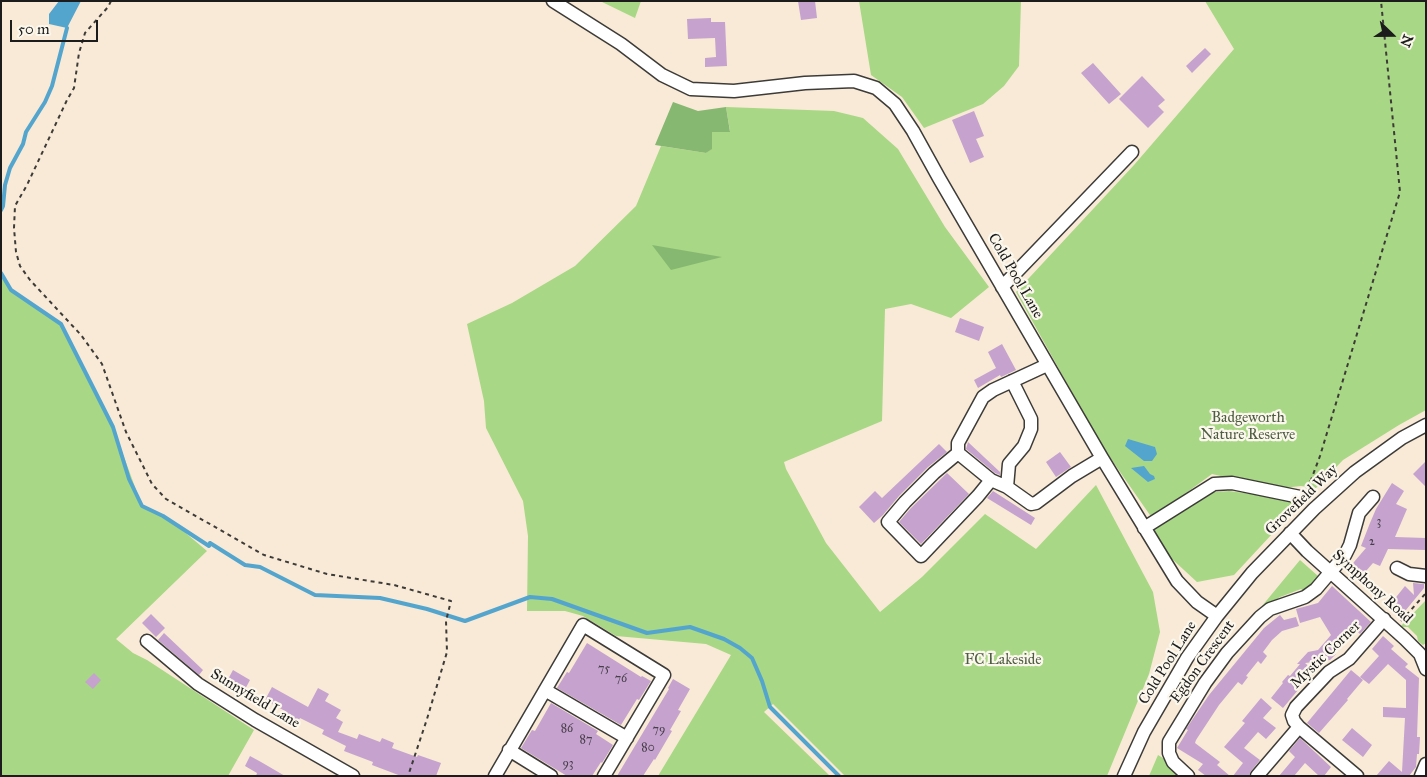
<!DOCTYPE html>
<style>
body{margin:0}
#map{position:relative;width:1427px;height:777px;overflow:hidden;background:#f8ead6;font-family:"IM FELL Great Primer",serif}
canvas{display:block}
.frame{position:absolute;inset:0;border:2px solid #1c1c1c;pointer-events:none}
.north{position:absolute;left:1367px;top:10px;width:50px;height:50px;-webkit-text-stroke:4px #fbf7ec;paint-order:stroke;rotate:112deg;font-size:14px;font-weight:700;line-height:20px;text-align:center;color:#1c1c1c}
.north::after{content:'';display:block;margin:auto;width:18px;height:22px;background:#1c1c1c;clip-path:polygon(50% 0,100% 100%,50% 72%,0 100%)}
.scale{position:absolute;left:10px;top:20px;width:88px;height:22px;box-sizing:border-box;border:2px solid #1c1c1c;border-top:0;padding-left:6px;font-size:15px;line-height:18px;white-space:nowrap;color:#1c1c1c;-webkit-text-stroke:4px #fbf7ec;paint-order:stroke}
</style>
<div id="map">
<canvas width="1427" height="777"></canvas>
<div class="frame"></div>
<div class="north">N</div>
<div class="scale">50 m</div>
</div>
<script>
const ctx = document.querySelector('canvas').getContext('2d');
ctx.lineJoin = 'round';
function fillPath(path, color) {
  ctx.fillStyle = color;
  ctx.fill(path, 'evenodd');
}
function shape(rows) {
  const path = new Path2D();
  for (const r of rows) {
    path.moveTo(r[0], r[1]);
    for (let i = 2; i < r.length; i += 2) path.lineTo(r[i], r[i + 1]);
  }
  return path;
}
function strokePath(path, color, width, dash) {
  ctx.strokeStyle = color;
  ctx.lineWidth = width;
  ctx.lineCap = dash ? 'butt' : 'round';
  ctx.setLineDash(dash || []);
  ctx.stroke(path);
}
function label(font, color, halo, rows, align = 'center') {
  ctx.font = font + ' "IM FELL Great Primer",serif';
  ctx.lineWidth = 4.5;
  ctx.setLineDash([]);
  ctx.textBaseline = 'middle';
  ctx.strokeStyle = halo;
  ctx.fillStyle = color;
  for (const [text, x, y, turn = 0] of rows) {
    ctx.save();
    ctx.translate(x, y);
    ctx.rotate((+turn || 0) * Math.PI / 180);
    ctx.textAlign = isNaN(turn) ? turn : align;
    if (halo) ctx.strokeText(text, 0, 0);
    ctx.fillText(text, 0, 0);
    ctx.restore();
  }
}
fillPath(shape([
 [600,1,641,1,635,18],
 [859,1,1021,1,1019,66,1004,86,983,104,924,128,902,97,871,75],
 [1205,1,1426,1,1426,410,1399,425,1343,460,1316,488,1301,486,1283,488,1247,482,1212,474,1152,518,1102,446,1016,292,1134,165,1234,49],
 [726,107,834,111,863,118,898,149,945,227,989,287,951,318,911,304,885,309,882,421,784,462,786,469,826,543,880,612,922,577,985,514,1036,549,1096,485,1153,592,1160,632,1149,674,1107,776,845,776,773,704,764,712,830,776,658,776,731,655,706,644,616,636,583,616,565,611,527,611,528,536,523,501,486,428,484,401,467,324,512,303,575,266,636,206,661,146,706,153,711,149,712,131,730,131],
 [1,274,11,290,61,324,113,427,142,506,175,524,207,551,116,639,133,653,147,660,254,730,228,776,1,776],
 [1229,491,1290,499,1298,506,1234,575,1197,582,1171,558,1150,527,1204,493],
 [1300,560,1318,576,1317,582,1305,592,1301,589,1280,597,1264,608,1262,606],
 [1426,600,1426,643,1423,645,1418,641,1417,636,1408,627,1400,627],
 [1158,755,1179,768,1188,776,1149,776]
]), '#a8d785');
fillPath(shape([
 [673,102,698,111,726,107,730,132,712,132,712,149,706,153,655,145],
 [652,245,722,257,671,270]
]), '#86b872');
fillPath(shape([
 [59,1,81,1,67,28,49,24,49,14],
 [1128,439,1155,447,1157,454,1152,461,1144,461,1125,446],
 [1144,466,1150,474,1154,476,1155,479,1148,482,1131,468]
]), '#53a5ce');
strokePath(shape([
 [1,210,3,206,5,185,10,168,23,144,26,132,45,102,52,86,67,28],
 [1,273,11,290,61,324,113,427,129,479,142,506,163,516,209,546,210,543,245,565,260,567,315,595,380,598,427,609,465,621,530,597,552,599,647,633,690,627,724,639,740,648,752,658,762,681,770,707,839,776]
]), '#53a5ce', 4);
fillPath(shape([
 [798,1,815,1,817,18,801,20],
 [711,18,711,22,725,22,727,66,705,67,705,58,716,57,715,38,688,39,687,19],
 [1205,48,1211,54,1192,73,1186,66],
 [1093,63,1121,94,1109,104,1081,73],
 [1142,76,1165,100,1158,106,1164,112,1148,128,1119,99],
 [974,111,984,136,976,139,984,157,970,163,952,120],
 [960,318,984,327,979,341,955,332],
 [1002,344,1016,370,1001,377,1000,375,978,388,974,380,996,368,988,352],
 [968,442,1000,472,1000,475,995,473,966,449],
 [939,444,947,452,928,467,899,496,883,515,874,523,859,507,875,491,882,498],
 [1060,452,1071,467,1056,477,1046,462],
 [1426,461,1426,487,1413,474],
 [947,473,969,494,921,544,899,522,911,508],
 [1392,483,1404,491,1396,504,1407,509,1395,537,1426,538,1426,550,1388,549,1380,566,1373,563,1359,579,1348,569,1366,548,1361,546,1370,523,1376,509],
 [993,491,1035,518,1031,525,987,498],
 [1413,583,1424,584,1424,588,1401,616,1389,606,1405,586,1414,595],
 [1332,586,1371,622,1360,634,1353,627,1333,651,1336,654,1330,660,1305,663,1314,671,1283,708,1271,698,1283,683,1282,682,1288,675,1290,676,1300,664,1297,664,1308,652,1318,650,1331,635,1320,617,1300,623,1296,609,1318,603],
 [151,614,165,628,156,637,142,623],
 [1280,615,1284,620,1296,617,1299,626,1282,631,1272,640,1263,652,1267,656,1261,664,1258,661,1246,676,1248,677,1242,685,1238,682,1219,705,1196,740,1195,743,1220,762,1217,765,1230,776,1206,776,1198,770,1203,764,1177,748,1188,730,1186,729,1209,695,1264,628],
 [164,633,203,670,199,675,158,640],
 [1383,636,1394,646,1391,649,1408,664,1405,667,1419,678,1417,737,1420,737,1419,754,1417,754,1416,767,1409,776,1376,776,1389,761,1402,772,1405,718,1383,717,1383,707,1406,708,1406,680,1388,664,1369,684,1360,677,1379,656,1372,649],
 [587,643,641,677,642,676,651,681,639,700,637,699,621,725,557,688,567,672,569,673],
 [233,670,250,680,243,693,226,683],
 [1351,670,1363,680,1347,699,1348,700,1319,733,1307,723],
 [94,673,101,680,93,689,85,682],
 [673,679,690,689,678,710,681,711,670,730,672,731,655,760,654,759,643,776,617,776,669,689,668,688],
 [272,687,308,707,318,688,329,694,325,701,341,710,336,718,343,722,338,732,357,739,359,734,380,742,382,738,394,743,392,748,417,757,418,755,441,763,436,776,401,776,372,765,373,762,344,751,346,746,322,734,324,730,300,718,298,722,284,714,285,711,265,700],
 [1261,698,1272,708,1263,718,1276,728,1266,739,1258,732,1244,748,1260,760,1251,771,1249,776,1233,776,1243,763,1224,747,1245,723,1242,721],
 [551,703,598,731,596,734,613,745,602,763,601,762,592,776,567,776,521,748,532,730,535,731],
 [1352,728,1372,745,1363,757,1342,740],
 [1300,738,1331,767,1324,776,1319,776,1305,763,1294,776,1279,776,1295,757,1289,751],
 [250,756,261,762,285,776,256,776,257,773,245,766]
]), '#c6a2ce');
const minor = shape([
 [553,1,621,44,662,75,691,89,734,91,805,83,854,81,876,88,895,104,913,131,939,178,1102,458,1177,581,1197,602,1217,616],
 [1002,287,1132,152],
 [1047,365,993,390,983,397,958,443,958,453,991,480,1007,487,1031,504,1036,503,1072,476,1102,458],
 [958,453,934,473,905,502,888,522,921,556,978,496,991,480],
 [1007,487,1009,464,1024,446,1031,429,1031,419,1012,381],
 [1144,528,1214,484,1232,483,1300,497],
 [1290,533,1307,551,1405,639,1420,654,1426,669],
 [1397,568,1409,574,1426,576],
 [147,641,198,684,255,720,353,776],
 [545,690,627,738],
 [509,750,551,776],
 [495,776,583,625,664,675,604,776],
 [1124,776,1144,732,1187,658,1217,616,1252,573,1314,509,1355,472,1402,438,1426,425],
 [1188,776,1173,762,1169,753,1169,742,1205,683,1227,653,1260,617,1270,609,1305,597,1316,589,1345,555,1350,545,1359,513,1373,497],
 [1257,776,1299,727],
 [1357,776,1299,727,1294,721,1292,715,1296,707,1329,672,1349,659,1384,619],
 [1421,776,1426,764]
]);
strokePath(minor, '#3d3b38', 15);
strokePath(shape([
 [111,1,108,7,85,33,79,53,74,88,67,100,27,185,15,206,14,228,16,252,20,266,30,280,81,335,102,364,126,432,152,484,166,499,264,555,327,574,394,585,451,601,446,621,447,652,427,719,408,776],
 [1306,488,1311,480,1320,456,1400,192,1381,1],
 [1401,621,1426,593]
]), '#3d3b38', 2, [4, 4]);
strokePath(minor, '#fff', 12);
label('12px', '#463e48', null, [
 ["3",1379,522],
 ["2",1372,542],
 ["75",604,669],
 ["76",621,679],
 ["86",567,729],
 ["79",659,730],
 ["87",586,740],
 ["80",648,748],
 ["93",568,764]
]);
label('15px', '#1c1c1c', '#fbf7ec', [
 ["Cold Pool Lane",1015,276,60],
 ["Grovefield Way",1302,500,-44],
 ["Symphony Road",1372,587,42],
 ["Mystic Corner",1326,655,-44],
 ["Egdon Crescent",1203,662,-54],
 ["Cold Pool Lane",1168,663,-58],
 ["Sunnyfield Lane",255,699,31]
]);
label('15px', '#4d5d41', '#fbf7ec', [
 ["Badgeworth",1248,418],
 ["Nature Reserve",1248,435],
 ["FC Lakeside",1003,660]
]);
</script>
